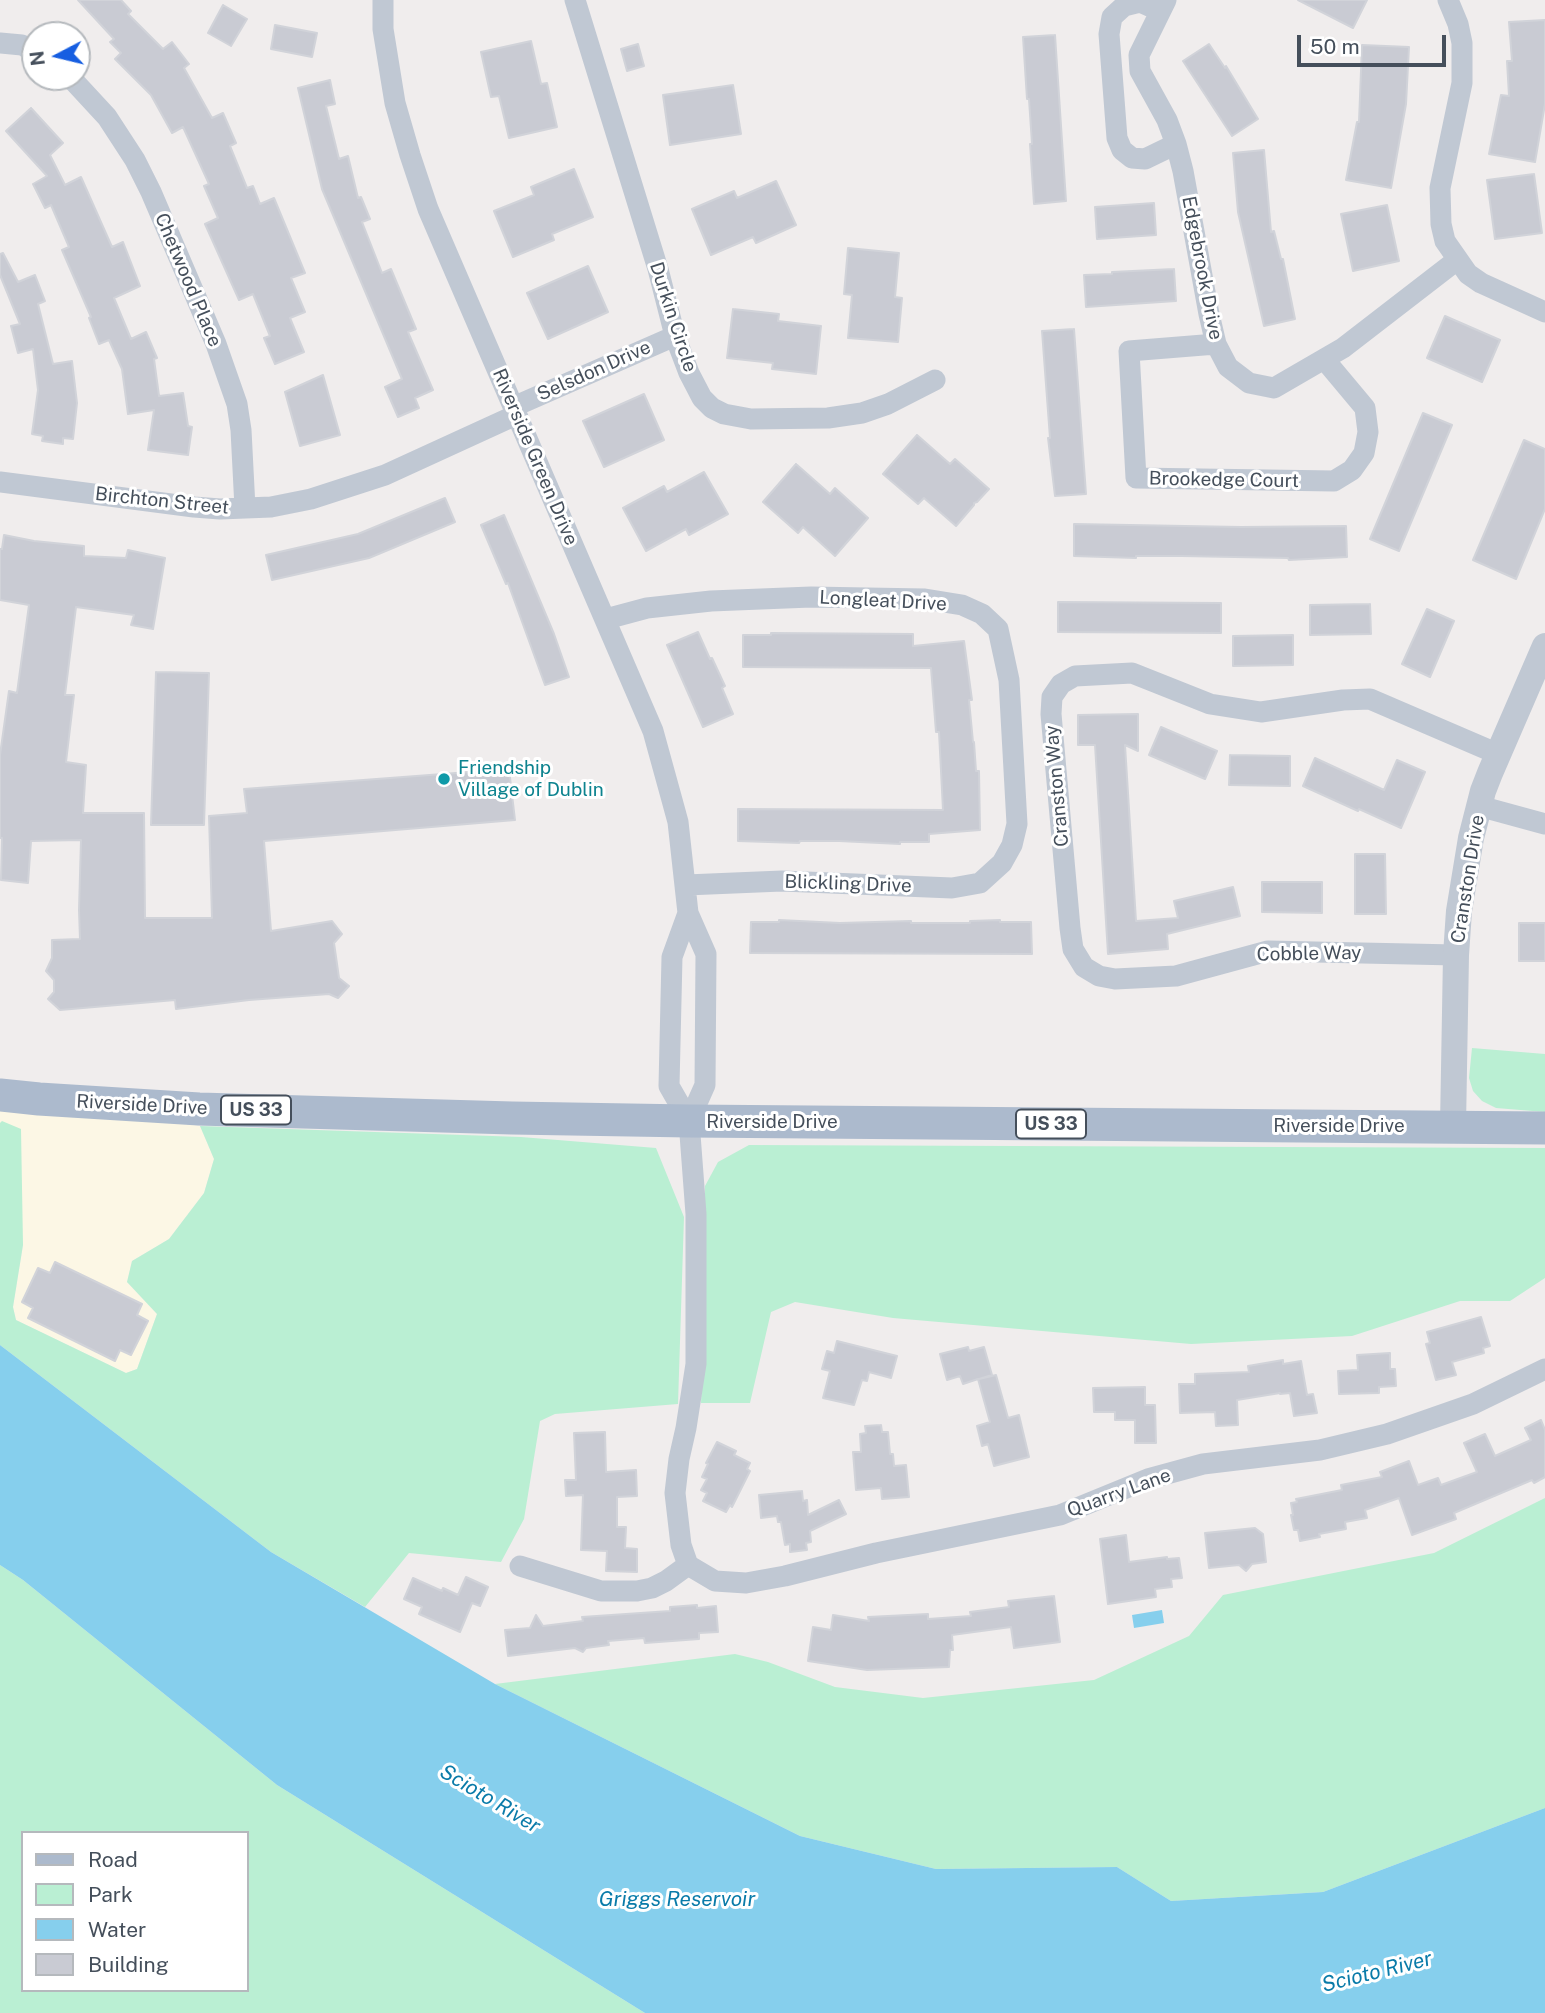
<!DOCTYPE html>
<style>
body{margin:0}
#map{position:relative;width:1545px;height:2013px;overflow:hidden;background:#f0eded;font-family:"Public Sans",sans-serif}
canvas{display:block}
.legend{position:absolute;left:21px;top:1831px;width:228px;height:161px;box-sizing:border-box;background:#fff;border:2px solid #b5b9bd;margin:0;padding:9px 12px;list-style:none;font-size:21px;color:#454f5b}
.legend li{display:flex;align-items:center;gap:14px;height:35px}
.legend b{width:35px;border:2px solid #b5b9bd}
.north{position:absolute;left:21px;top:21px;width:70px;height:70px;box-sizing:border-box;background:#fff;border:2px solid #b5b9bd;border-radius:50%;rotate:263deg;font-size:19px;font-weight:700;line-height:28px;text-align:center;color:#454f5b}
.north::after{content:'';display:block;margin:auto;width:24px;height:32px;background:#165ee1;clip-path:polygon(50% 0,100% 100%,50% 72%,0 100%)}
.scale{position:absolute;left:1297px;top:35px;width:149px;height:32px;box-sizing:border-box;border:4px solid #454f5b;border-top:0;padding-left:9px;font-size:21px;line-height:24px;white-space:nowrap;color:#454f5b;-webkit-text-stroke:5px #fff;paint-order:stroke}
</style>
<div id="map">
<canvas width="1545" height="2013"></canvas>
<ul class="legend">
<li><b style="height:9px;background:#acbacd"></b>Road</li>
<li><b style="height:19px;background:#baefd3"></b>Park</li>
<li><b style="height:19px;background:#86cfed"></b>Water</li>
<li><b style="height:19px;background:#c9cbd3"></b>Building</li>
</ul>
<div class="north">N</div>
<div class="scale">50 m</div>
</div>
<script>
const ctx = document.querySelector('canvas').getContext('2d');
ctx.lineJoin = 'round';
function fillPath(path, color) {
  ctx.fillStyle = color;
  ctx.fill(path, 'evenodd');
}
function shape(rows) {
  const path = new Path2D();
  for (const r of rows) {
    path.moveTo(r[0], r[1]);
    for (let i = 2; i < r.length; i += 2) path.lineTo(r[i], r[i + 1]);
  }
  return path;
}
function strokePath(path, color, width, dash) {
  ctx.strokeStyle = color;
  ctx.lineWidth = width;
  ctx.lineCap = dash ? 'butt' : 'round';
  ctx.setLineDash(dash || []);
  ctx.stroke(path);
}
function label(font, color, halo, rows, align = 'center') {
  ctx.font = font + ' "Public Sans",sans-serif';
  ctx.lineWidth = 6;
  ctx.setLineDash([]);
  ctx.textBaseline = 'middle';
  ctx.strokeStyle = halo;
  ctx.fillStyle = color;
  for (const [text, x, y, turn = 0] of rows) {
    ctx.save();
    ctx.translate(x, y);
    ctx.rotate((+turn || 0) * Math.PI / 180);
    ctx.textAlign = isNaN(turn) ? turn : align;
    if (halo) ctx.strokeText(text, 0, 0);
    ctx.fillText(text, 0, 0);
    ctx.restore();
  }
}
fillPath(shape([
 [0,1094,200,1126,214,1159,204,1193,169,1239,132,1261,127,1282,157,1314,137,1369,126,1373,16,1320,13,1307,23,1245,0,1123]
]), '#fcf7e5');
fillPath(shape([
 [1472,1048,1545,1054,1545,1112,1496,1108,1482,1101,1473,1091,1469,1078],
 [2,1121,21,1129,23,1245,13,1307,16,1320,126,1373,137,1369,157,1314,127,1282,132,1261,169,1239,204,1193,214,1159,200,1126,521,1137,656,1148,684,1217,678,1404,555,1414,540,1421,524,1519,501,1562,409,1553,365,1607,271,1552,0,1345,0,1123],
 [749,1145,1545,1148,1545,1278,1510,1301,1460,1301,1352,1336,1191,1344,893,1318,795,1302,771,1312,750,1403,701,1403,705,1289,705,1186,718,1162],
 [1545,1498,1545,1808,1323,1892,1171,1901,1117,1867,936,1869,800,1836,495,1684,735,1654,768,1662,835,1687,923,1698,1094,1680,1189,1636,1223,1595,1434,1553],
 [0,1565,23,1580,277,1785,645,2013,0,2013],
 [23,1833,247,1833,247,1990,23,1990]
]), '#baefd3');
fillPath(shape([
 [0,1345,271,1552,495,1684,800,1836,936,1869,1117,1867,1171,1901,1323,1892,1545,1808,1545,2013,645,2013,277,1785,23,1580,0,1565],
 [1162,1610,1164,1623,1134,1628,1132,1615]
]), '#86cfed');
const building = shape([
 [78,0,121,0,131,11,128,14,163,49,172,42,189,64,184,68,212,118,223,113,236,143,230,146,247,188,253,186,260,204,274,198,305,273,291,278,305,312,290,318,304,352,275,364,264,338,270,336,253,294,239,300,205,224,218,218,204,186,209,184,183,127,172,133,151,95,115,59,121,53,110,42,114,39,78,0],
 [1298,0,1367,0,1353,28,1298,0],
 [223,5,247,19,231,46,208,33,223,5],
 [1545,20,1545,104,1535,162,1489,154,1501,95,1509,96,1507,61,1512,61,1509,22,1545,20],
 [275,25,317,33,312,57,271,49,275,25],
 [1055,35,1066,201,1034,204,1030,144,1032,144,1029,99,1027,99,1023,37,1055,35],
 [531,41,541,84,547,83,557,127,509,138,499,96,491,97,481,52,531,41],
 [638,44,644,66,627,71,621,49,638,44],
 [1209,44,1225,68,1226,66,1258,119,1232,136,1183,61,1209,44],
 [1362,45,1409,47,1406,104,1391,188,1346,180,1357,122,1359,122,1362,45],
 [330,80,335,104,326,106,339,159,348,156,358,198,361,197,370,219,362,222,382,273,391,269,416,329,408,332,433,390,415,398,419,408,398,417,385,387,402,379,322,189,298,88,330,80],
 [733,85,741,134,670,145,663,95,733,85],
 [31,108,63,143,50,155,65,185,81,177,112,247,123,242,140,286,114,298,131,339,146,332,157,358,154,359,159,396,183,393,188,426,192,427,188,455,148,450,154,410,128,414,122,369,109,340,99,344,89,318,91,317,62,250,69,247,51,205,45,208,33,184,47,176,6,131,31,108],
 [1264,150,1271,232,1274,231,1281,259,1283,259,1295,319,1264,326,1238,212,1233,153,1264,150],
 [574,169,593,217,552,234,554,240,513,257,494,211,534,195,531,187,574,169],
 [1534,174,1542,233,1495,239,1487,180,1534,174],
 [776,181,796,225,756,243,753,237,711,255,692,209,734,191,737,198,776,181],
 [1154,203,1156,235,1097,239,1095,207,1154,203],
 [1387,205,1399,261,1353,271,1341,214,1387,205],
 [848,248,899,253,895,297,902,298,898,342,848,338,852,295,844,294,848,248],
 [3,253,18,282,35,275,45,301,38,304,53,364,72,361,77,403,73,439,63,438,63,444,42,441,43,436,32,434,38,390,33,349,18,353,11,326,20,324,0,275,0,254,3,253],
 [588,266,608,312,548,339,527,293,588,266],
 [1174,269,1176,301,1086,307,1084,275,1112,274,1112,272,1174,269],
 [733,309,779,314,778,321,821,326,816,374,772,369,773,363,727,358,733,309],
 [1445,316,1500,340,1482,382,1427,358,1445,316],
 [1074,329,1086,494,1055,496,1048,438,1050,438,1042,331,1074,329],
 [323,375,340,435,300,446,285,392,323,375],
 [644,394,664,440,604,467,583,421,644,394],
 [1423,413,1452,425,1399,551,1370,539,1423,413],
 [917,435,950,464,955,459,989,489,977,502,974,503,974,505,956,526,924,498,918,504,883,474,917,435],
 [1524,440,1545,449,1545,509,1516,579,1473,560,1524,440],
 [796,464,830,494,835,488,868,518,835,556,803,527,798,533,763,502,796,464],
 [704,472,728,514,689,535,686,529,646,551,623,508,664,486,667,492,704,472],
 [445,498,455,522,369,558,272,580,266,555,358,534,445,498],
 [504,515,554,634,569,677,545,685,508,583,506,584,481,525,504,515],
 [1074,524,1241,527,1346,526,1347,557,1289,560,1288,558,1182,556,1136,556,1136,558,1074,556,1074,524],
 [4,535,34,541,84,546,84,556,126,558,128,550,165,558,153,629,131,625,134,615,76,607,65,695,74,695,66,762,86,765,83,813,144,813,145,918,212,918,209,816,247,813,244,789,509,769,515,820,264,841,271,931,332,921,342,934,334,943,339,978,349,986,338,998,329,994,249,1000,176,1009,175,1000,60,1010,48,999,54,992,54,980,46,971,52,958,52,940,80,939,79,910,81,840,31,841,28,883,1,880,2,838,0,838,0,755,9,691,17,693,29,605,0,600,0,549,2,549,4,535],
 [1058,602,1221,603,1221,633,1058,632,1058,602],
 [1370,604,1371,634,1310,635,1310,605,1370,604],
 [1427,609,1454,621,1430,677,1402,664,1427,609],
 [698,632,710,659,712,658,725,686,722,688,733,714,703,727,667,645,698,632],
 [771,633,913,634,913,646,964,641,972,700,969,700,973,742,974,742,976,771,979,771,980,830,929,834,929,842,900,842,900,844,839,841,800,841,799,843,738,841,738,809,943,810,939,732,936,732,931,668,743,667,743,635,771,635,771,633],
 [1293,635,1293,665,1233,666,1233,636,1293,635],
 [156,672,209,673,204,825,151,825,156,672],
 [1138,714,1138,751,1125,745,1136,921,1178,918,1174,901,1233,887,1240,916,1167,934,1168,949,1108,954,1095,745,1078,745,1078,715,1138,714],
 [1161,727,1217,751,1205,779,1149,755,1161,727],
 [1230,755,1290,756,1290,786,1229,785,1230,755],
 [1315,758,1384,790,1397,760,1425,772,1401,828,1359,809,1358,811,1303,786,1315,758],
 [1355,854,1385,854,1386,914,1355,914,1355,854],
 [1262,882,1322,882,1322,913,1262,912,1262,882],
 [779,920,840,923,911,921,911,923,970,923,970,921,1000,920,1000,922,1031,922,1032,954,750,953,751,922,779,922,779,920],
 [1519,923,1545,923,1545,961,1519,961,1519,923],
 [55,1262,142,1304,137,1315,148,1321,131,1355,120,1350,115,1361,28,1318,33,1308,22,1302,38,1268,50,1273,55,1262],
 [1481,1317,1490,1346,1483,1348,1484,1353,1452,1362,1456,1375,1436,1380,1426,1344,1430,1343,1427,1332,1481,1317],
 [837,1341,897,1356,891,1378,869,1372,867,1381,862,1380,854,1405,823,1398,830,1371,822,1369,827,1351,834,1353,837,1341],
 [968,1347,969,1351,984,1347,992,1375,979,1379,996,1375,1008,1418,1019,1415,1029,1457,994,1466,988,1444,982,1446,977,1426,990,1422,978,1379,963,1384,960,1376,947,1380,940,1354,968,1347],
 [1390,1353,1390,1369,1395,1369,1396,1386,1379,1387,1379,1393,1339,1394,1338,1371,1358,1370,1357,1355,1390,1353],
 [1283,1360,1283,1364,1301,1361,1307,1395,1313,1394,1317,1413,1294,1416,1290,1393,1280,1394,1280,1393,1237,1400,1238,1425,1216,1426,1215,1412,1180,1413,1179,1384,1195,1384,1195,1374,1249,1372,1248,1366,1283,1360],
 [1145,1387,1145,1405,1155,1405,1156,1443,1135,1443,1135,1420,1115,1420,1115,1412,1094,1412,1093,1388,1145,1387],
 [1541,1420,1545,1430,1545,1477,1534,1483,1532,1480,1454,1513,1456,1519,1412,1535,1399,1498,1365,1510,1367,1518,1345,1522,1346,1529,1319,1534,1320,1537,1300,1541,1298,1530,1294,1530,1291,1515,1293,1515,1291,1503,1297,1502,1296,1499,1342,1490,1341,1485,1382,1477,1380,1472,1409,1461,1418,1485,1438,1478,1441,1485,1477,1472,1464,1443,1485,1434,1495,1456,1531,1440,1525,1428,1541,1420],
 [881,1425,882,1432,888,1432,890,1454,893,1454,894,1466,906,1465,909,1497,882,1499,881,1488,856,1490,853,1452,861,1452,860,1434,866,1433,865,1426,881,1425],
 [605,1432,606,1472,636,1470,637,1496,617,1497,617,1527,626,1527,625,1548,637,1549,637,1572,606,1571,607,1551,581,1550,583,1495,566,1496,565,1480,576,1480,574,1433,605,1432],
 [717,1442,736,1451,734,1455,750,1463,747,1469,750,1471,732,1507,730,1505,726,1512,703,1501,707,1493,701,1490,707,1479,702,1477,708,1464,706,1463,717,1442],
 [802,1491,803,1501,807,1500,808,1515,839,1500,846,1514,810,1531,811,1542,806,1543,807,1550,790,1552,790,1544,785,1545,781,1522,778,1522,777,1516,761,1518,759,1495,802,1491],
 [1255,1528,1263,1534,1266,1562,1252,1564,1246,1571,1239,1565,1209,1568,1205,1533,1255,1528],
 [1126,1535,1129,1562,1167,1557,1167,1559,1179,1558,1182,1578,1171,1579,1172,1587,1155,1589,1156,1597,1108,1604,1100,1539,1126,1535],
 [466,1577,488,1587,480,1606,472,1603,460,1632,419,1614,422,1607,404,1599,413,1578,442,1591,443,1588,458,1595,466,1577],
 [1054,1596,1060,1642,1014,1648,1011,1627,952,1635,953,1650,950,1650,949,1667,867,1670,808,1661,813,1627,831,1630,833,1615,869,1621,868,1617,928,1614,928,1619,971,1616,970,1612,1009,1607,1008,1601,1054,1596],
 [697,1605,697,1608,716,1606,718,1632,699,1633,699,1639,645,1643,644,1638,608,1641,609,1645,586,1648,583,1652,575,1648,508,1656,505,1630,530,1628,536,1615,543,1626,583,1621,582,1617,670,1611,670,1607,697,1605]
]);
fillPath(building, '#c9cbd3');
strokePath(building, '#d1d3d9', 2);
strokePath(shape([
 [383,0,383,29,395,103,410,155,428,209,653,731,672,800,678,822,688,913,706,954,705,1085,689,1121],
 [575,0,658,269,675,336,689,373,702,398,712,408,724,414,751,419,828,418,862,413,888,404,935,380],
 [1166,0,1139,55,1140,71,1167,120,1176,144,1183,171,1209,314,1216,344,1228,367,1249,383,1274,388,1343,348,1457,260],
 [1448,0,1458,24,1462,43,1462,83,1440,188,1441,224,1445,241,1468,274,1481,283,1545,312],
 [1160,11,1140,2,1124,6,1112,17,1109,34,1117,138,1122,150,1132,158,1145,159,1176,144],
 [0,43,22,45,35,52],
 [70,77,107,117,135,160,151,192,216,344,237,404,241,430,245,508],
 [1216,344,1129,351,1136,478,1334,481,1352,470,1364,453,1368,432,1365,408,1324,359],
 [513,407,675,336],
 [0,482,194,507,220,509,271,507,311,499,385,475,516,415],
 [606,619,647,608,711,601,811,597,925,599,962,605,982,614,998,629,1009,680,1017,824,1012,845,1002,863,980,883,952,888,782,881,686,885],
 [1479,806,1545,824],
 [688,913,672,957,669,1086,689,1121,696,1214,696,1364,686,1428,679,1459,675,1493,681,1545,688,1565,715,1581,746,1583,785,1576,876,1553,1060,1515,1148,1479,1203,1464,1320,1450,1387,1434,1473,1404,1545,1369],
 [1456,955,1268,951,1176,976,1115,979,1099,976,1084,967,1073,949,1070,928,1051,714,1052,697,1061,684,1075,676,1132,673,1210,704,1261,712,1343,700,1370,699,1498,754],
 [520,1566,601,1591,637,1591,652,1588,666,1581,688,1565]
]), '#c0c8d3', 21);
strokePath(shape([
 [1453,1126,1456,955,1459,911,1471,838,1483,791,1490,773,1545,646]
]), '#c0c8d3', 26);
strokePath(shape([
 [0,1095,39,1099,199,1109,512,1118,689,1121,1545,1128]
]), '#acbacd', 33);
for (const [x, y, r, color] of [
 [444,779,7,"#0f9aa8"]
]) {
  const dot = new Path2D();
  dot.arc(x, y, r, 0, 2 * Math.PI);
  ctx.fillStyle = color;
  ctx.fill(dot);
  strokePath(dot, '#fff', 2.5);
}
for (const [x, y, w] of [
 [256,1110,70],
 [1051,1124,70]
]) {
  const box = new Path2D();
  box.roundRect(x - w / 2, y - 14.5, w, 29, 5);
  ctx.fillStyle = '#fff';
  ctx.fill(box);
  strokePath(box, '#454f5b', 2);
}
label('bold 18px', '#454f5b', null, [
 ["US 33",256,1110],
 ["US 33",1051,1124]
]);
label('19px', '#454f5b', '#fff', [
 ["Edgebrook Drive",1202,268,79],
 ["Chetwood Place",188,280,67],
 ["Durkin Circle",673,317,72],
 ["Selsdon Drive",594,371,-24],
 ["Riverside Green Drive",535,457,67],
 ["Brookedge Court",1224,480,1],
 ["Birchton Street",162,501,6],
 ["Longleat Drive",883,601,3],
 ["Cranston Way",1057,786,-95],
 ["Cranston Drive",1468,879,-81],
 ["Blickling Drive",848,884,2],
 ["Cobble Way",1309,954,-1],
 ["Riverside Drive",142,1105,3],
 ["Riverside Drive",772,1122],
 ["Riverside Drive",1339,1126],
 ["Quarry Lane",1119,1493,-20]
]);
label('19px', '#0d838f', '#fff', [
 ["Friendship",458,768],
 ["Village of Dublin",458,790]
], 'left');
label('italic 21px', '#0a7ba9', '#fff', [
 ["Scioto River",490,1799,31],
 ["Griggs Reservoir",677,1900],
 ["Scioto River",1377,1972,-14]
]);
</script>
